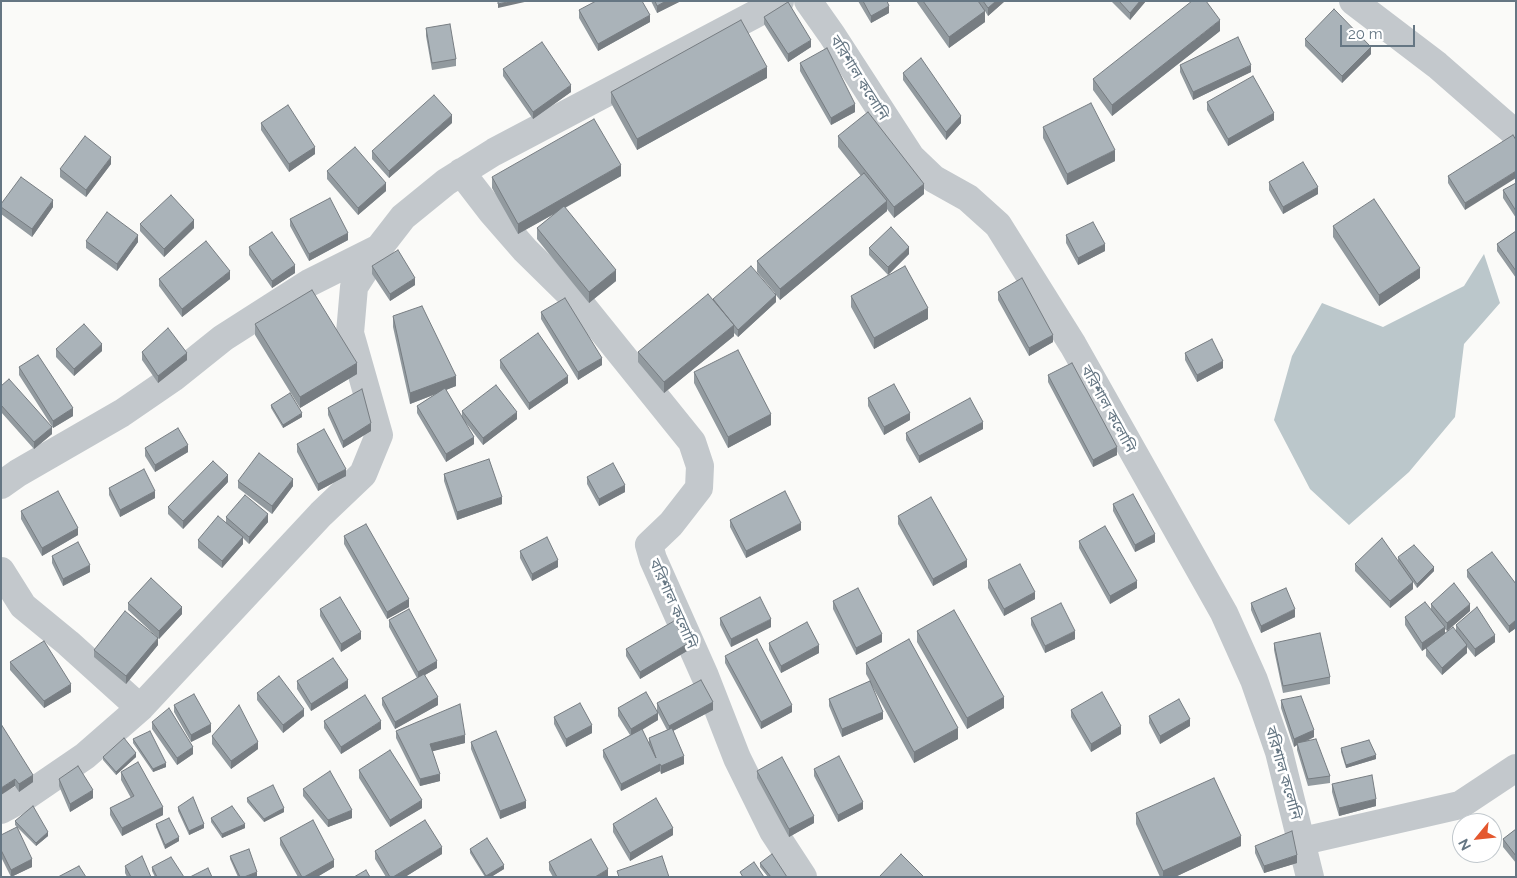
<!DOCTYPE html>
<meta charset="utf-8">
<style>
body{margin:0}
#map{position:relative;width:1517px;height:878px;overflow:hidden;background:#fafaf8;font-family:Raleway,sans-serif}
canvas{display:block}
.frame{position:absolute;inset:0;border:2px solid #657683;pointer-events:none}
.north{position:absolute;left:1452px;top:813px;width:50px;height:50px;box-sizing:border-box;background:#fff;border:1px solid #c1c8cd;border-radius:50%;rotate:242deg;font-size:14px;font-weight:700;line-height:20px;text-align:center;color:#657683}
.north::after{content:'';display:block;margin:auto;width:18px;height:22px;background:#e4572e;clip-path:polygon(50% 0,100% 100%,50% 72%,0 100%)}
.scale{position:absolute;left:1340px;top:25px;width:75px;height:22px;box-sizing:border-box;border:2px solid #657683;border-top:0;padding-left:6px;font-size:15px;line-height:18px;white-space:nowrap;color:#657683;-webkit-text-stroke:4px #fff;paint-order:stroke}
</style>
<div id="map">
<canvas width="1517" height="878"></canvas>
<div class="frame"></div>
<div class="north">N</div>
<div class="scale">20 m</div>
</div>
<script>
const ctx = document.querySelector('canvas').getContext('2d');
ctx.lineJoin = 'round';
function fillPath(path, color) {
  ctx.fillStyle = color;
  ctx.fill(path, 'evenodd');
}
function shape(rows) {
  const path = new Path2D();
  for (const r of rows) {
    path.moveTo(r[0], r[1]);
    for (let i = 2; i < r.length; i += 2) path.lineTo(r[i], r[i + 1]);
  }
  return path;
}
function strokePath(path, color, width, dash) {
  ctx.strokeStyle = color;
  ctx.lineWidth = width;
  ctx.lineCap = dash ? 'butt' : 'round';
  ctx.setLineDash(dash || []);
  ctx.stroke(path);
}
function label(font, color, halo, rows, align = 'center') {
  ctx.font = font + ' Raleway,"Noto Sans Bengali",sans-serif';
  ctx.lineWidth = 5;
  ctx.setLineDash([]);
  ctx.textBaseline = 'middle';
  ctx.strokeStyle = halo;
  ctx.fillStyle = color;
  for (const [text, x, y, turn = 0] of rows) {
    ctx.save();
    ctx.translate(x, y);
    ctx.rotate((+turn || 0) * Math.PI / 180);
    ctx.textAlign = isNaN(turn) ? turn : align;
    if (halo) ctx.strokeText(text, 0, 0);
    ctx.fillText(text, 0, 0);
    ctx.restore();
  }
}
fillPath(shape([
 [1484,254,1500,303,1464,344,1455,417,1409,472,1349,525,1310,489,1274,420,1292,356,1322,303,1383,327,1464,286]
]), '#bbc7cb');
strokePath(shape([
 [808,1,832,35,911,157,934,179,968,198,998,225,1073,345,1224,613,1254,680,1279,752,1310,877],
 [461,172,491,211,525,250,584,308,692,442,700,466,699,488,671,524,649,545,653,559,705,676,737,758,773,831,803,877],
 [1,485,18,473,122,413,173,378,223,338,309,283,379,248],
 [1,571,23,606,68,643,140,708,321,514,363,474,379,435,350,333,354,287,379,248,403,217,446,182,494,152,780,1],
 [1,810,25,797,85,756,140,708],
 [1303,841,1460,805,1516,768]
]), '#c3c8cc', 28);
strokePath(shape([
 [1353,1,1437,65,1516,134]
]), '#c3c8cc', 28);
fillPath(shape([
 [651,1,681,1,657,13],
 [858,1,887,1,889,13,871,23],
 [916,1,1005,1,988,16,985,11,985,22,949,48],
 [1111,1,1146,1,1130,20],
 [579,10,650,22,598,51,579,18],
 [764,17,811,47,788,62,764,24],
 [426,28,456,59,456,66,432,70,426,36],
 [1220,31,1112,116,1093,90,1093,79],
 [1305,39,1371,54,1342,83,1305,46],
 [800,63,855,112,831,125,800,71],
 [1180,65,1251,72,1193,100,1180,72],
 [503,69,571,92,533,119,503,76],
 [903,73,961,123,946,140,903,80],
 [767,78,637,150,611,103,611,92],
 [1207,102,1274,120,1228,146,1207,110],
 [261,123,315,154,289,172,261,130],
 [452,123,389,178,372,159,372,151],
 [1043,127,1115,161,1067,185,1043,138],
 [838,136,924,194,894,218,887,209,887,211,780,300,776,295,776,302,738,337,734,333,734,336,664,393,638,362,638,352,713,299,775,293,757,272,757,261,861,176,838,147],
 [1516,140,1465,210,1448,183,1448,176],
 [111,164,86,197,60,177,60,169],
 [327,171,386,191,358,215,327,179],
 [621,176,565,208,616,281,589,303,537,239,537,228,556,213,518,234,492,188,492,177],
 [1269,182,1318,194,1283,214,1269,190],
 [1516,183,1516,218,1503,198,1503,190],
 [1,204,53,207,32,237,1,214],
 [290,219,348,240,309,261,290,226],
 [140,224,194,228,164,257,140,231],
 [1333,226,1420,278,1379,306,1333,237],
 [1516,231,1516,278,1497,251,1497,244],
 [1066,235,1105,251,1078,265,1066,243],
 [86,241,138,242,117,271,86,248],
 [249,247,295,273,272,288,249,255],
 [869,248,909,254,888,275,869,255],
 [372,266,415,285,390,301,372,274],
 [159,279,230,279,182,317,159,286],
 [998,292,1053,342,1029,356,998,300],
 [851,296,928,319,874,349,851,307],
 [541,312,602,365,578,380,541,319],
 [393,316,456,386,446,390,462,417,462,411,517,419,483,445,466,423,474,444,446,462,417,413,417,406,436,394,410,404,393,327],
 [255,324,357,374,300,408,255,335],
 [56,349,102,351,74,376,56,357],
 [142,352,187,360,158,383,142,360],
 [1185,353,1223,368,1197,382,1185,360],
 [500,360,568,383,529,410,500,368],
 [19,367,73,416,53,428,19,375],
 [694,372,771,425,728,448,694,383],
 [1048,375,1117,455,1093,467,1048,382],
 [1,386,52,434,34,449,1,412],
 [868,398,910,420,884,435,868,406],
 [271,405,302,417,283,428,271,408],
 [328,408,371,431,343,448,328,415],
 [983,429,919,463,906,440,906,433],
 [297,444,346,476,318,491,297,452],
 [145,448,188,452,155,472,145,456],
 [444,474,502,504,457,520,444,481],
 [587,477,625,492,599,506,587,484],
 [238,481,293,486,272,514,238,488],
 [228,482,183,529,168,514,168,507],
 [109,488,155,498,120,517,109,495],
 [1113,504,1155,542,1135,552,1113,511],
 [21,511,78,535,42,556,21,519],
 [898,516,967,567,933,586,898,524],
 [226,517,268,522,249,544,243,538,243,544,222,568,198,548,198,540,226,522],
 [730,520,801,530,746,558,730,527],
 [344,536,409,607,387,619,344,544],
 [1079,541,1137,588,1110,604,1079,548],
 [520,551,558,567,532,581,520,558],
 [52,556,90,572,63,586,52,563],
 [1398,557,1434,571,1417,588,1413,582,1413,589,1390,608,1355,571,1355,564,1398,561],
 [1467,570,1516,584,1516,628,1509,633,1467,577],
 [988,580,1035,599,1004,616,988,588],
 [833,601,882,642,856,655,833,609],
 [128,603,182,614,159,639,128,610],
 [1251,603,1295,617,1261,633,1251,610],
 [1431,604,1470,611,1447,631,1445,629,1445,633,1456,630,1456,625,1495,642,1475,657,1467,647,1467,653,1442,675,1426,656,1426,648,1428,647,1422,651,1405,625,1405,617,1431,609],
 [320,609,361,639,341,652,320,616],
 [720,618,771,627,731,647,720,625],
 [1031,618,1075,639,1045,653,1031,625],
 [389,620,437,668,425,675,438,705,395,729,382,705,382,698,417,678,389,627],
 [917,631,1004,708,967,729,917,642],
 [769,643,819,653,781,673,769,650],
 [1274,643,1330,677,1330,684,1283,693,1274,650],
 [158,645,126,684,94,657,94,650],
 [626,649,687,651,640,679,626,656],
 [725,656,792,712,761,729,725,663],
 [10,662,71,692,44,708,10,670],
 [866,663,958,739,914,763,870,682,883,719,842,737,829,706,829,699,870,681,866,674],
 [297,681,348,688,311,711,297,689],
 [257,693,304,716,283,733,257,700],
 [1281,700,1314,737,1307,741,1330,776,1330,783,1308,786,1297,750,1297,745,1294,747,1281,708],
 [657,703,713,710,673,731,684,764,661,774,660,771,621,791,603,757,603,750,630,735,618,716,618,708,657,711],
 [658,713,667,730,649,738,649,743,642,730,658,720],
 [174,705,211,732,191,742,174,712],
 [1071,710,1121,734,1091,752,1071,717],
 [1149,716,1190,726,1160,744,1149,723],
 [554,717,592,733,566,747,554,724],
 [324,721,381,729,341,754,324,728],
 [152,722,193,754,177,765,152,729],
 [1,724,33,782,19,792,15,786],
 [396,731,465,743,432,751,440,781,420,786,396,738],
 [212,736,258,749,231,769,212,744],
 [133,739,166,767,153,772,133,743],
 [471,742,526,808,500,819,471,749],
 [1341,748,1376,759,1346,768,1341,752],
 [103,757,136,757,116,775,103,760],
 [814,769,863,809,838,822,814,776],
 [359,770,422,808,390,827,359,778],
 [757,771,814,823,789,837,757,778],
 [121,772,163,815,122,836,110,815,110,808,131,798,121,780],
 [59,779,93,798,70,812,59,786],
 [1332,784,1376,806,1339,816,1332,792],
 [303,789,352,818,328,827,303,796],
 [247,798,284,812,264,822,247,802],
 [178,807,204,828,189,835,178,811],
 [1136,813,1241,846,1175,877,1160,877,1136,824],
 [211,818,245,828,222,838,211,822],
 [15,821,48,836,36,846,15,825],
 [156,824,179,841,165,849,156,827],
 [613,824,673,835,630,861,613,832],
 [1516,829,1516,863,1503,847,1503,839],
 [1,835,32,867,11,877,1,857],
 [280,838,334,867,317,877,298,877,280,845],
 [1255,846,1297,863,1264,873,1255,853],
 [470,849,504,869,491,877,485,877,470,853],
 [375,851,442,854,405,877,386,877,375,859],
 [230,856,257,876,254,877,238,877,230,859],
 [549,862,608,877,553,877,549,870],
 [760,863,787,877,768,877,760,867],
 [125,866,151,877,127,877,125,873],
 [152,867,184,877,155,877,152,871]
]), '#929a9f');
fillPath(shape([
 [512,1,529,1,498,8,498,4],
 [666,1,681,1,657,13,657,6],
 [996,1,1005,1,988,16,988,8],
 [1140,1,1146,1,1130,20,1130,13],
 [889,6,889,13,871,23,871,16],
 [985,11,985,22,949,48,949,37],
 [650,15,650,22,598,51,598,44],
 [1220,20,1220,31,1112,116,1112,105],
 [811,40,811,47,788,62,788,54],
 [1371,47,1371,54,1342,83,1342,76],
 [1251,65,1251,72,1193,100,1193,92],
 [767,67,767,78,637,150,637,139],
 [571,85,571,92,533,119,533,112],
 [855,104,855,112,831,125,831,118],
 [1274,113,1274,120,1228,146,1228,139],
 [452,115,452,123,389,178,389,171],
 [961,116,961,123,946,140,946,132],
 [315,147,315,154,289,172,289,164],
 [1115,150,1115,161,1067,185,1067,174],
 [111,157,111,164,86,197,86,190],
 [621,165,621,176,518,234,518,224],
 [1516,171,1516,178,1465,210,1465,203],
 [386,183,386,191,358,215,358,208],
 [924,184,924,194,894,218,894,207],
 [1318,187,1318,194,1283,214,1283,207],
 [53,200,53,207,32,237,32,229],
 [887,201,887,211,780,300,780,289],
 [194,220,194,228,164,257,164,249],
 [348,233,348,240,309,261,309,254],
 [138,235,138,242,117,271,117,264],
 [1105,244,1105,251,1078,265,1078,258],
 [909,247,909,254,888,275,888,267],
 [295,265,295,273,272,288,272,281],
 [1420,268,1420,278,1379,306,1379,295],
 [616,270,616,281,589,303,589,292],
 [230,271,230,279,182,317,182,309],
 [415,278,415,285,390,301,390,294],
 [776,295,776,302,738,337,738,330],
 [928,308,928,319,874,349,874,338],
 [734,325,734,336,664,393,664,382],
 [1053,335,1053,342,1029,356,1029,348],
 [102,344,102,351,74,376,74,369],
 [187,353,187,360,158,383,158,376],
 [602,358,602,365,578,380,578,372],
 [1223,361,1223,368,1197,382,1197,375],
 [357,363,357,374,300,408,300,397],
 [456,376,456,386,410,404,410,393],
 [568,376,568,383,529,410,529,403],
 [73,408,73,416,53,428,53,421],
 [517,412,517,419,483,445,483,438],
 [302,413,302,417,283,428,283,425],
 [910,413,910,420,884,435,884,427],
 [771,414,771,425,728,448,728,437],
 [983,422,983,429,919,463,919,456],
 [371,423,371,431,343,448,343,441],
 [52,427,52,434,34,449,34,442],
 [474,437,474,444,446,462,446,454],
 [188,445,188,452,155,472,155,465],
 [1117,447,1117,455,1093,467,1093,460],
 [346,469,346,476,318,491,318,484],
 [228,475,228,482,183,529,183,521],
 [293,479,293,486,272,514,272,506],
 [625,485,625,492,599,506,599,499],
 [155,491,155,498,120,517,120,510],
 [502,497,502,504,457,520,457,512],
 [268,514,268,522,249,544,249,537],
 [801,523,801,530,746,558,746,551],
 [78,528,78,535,42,556,42,548],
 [1155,534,1155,542,1135,552,1135,545],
 [243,537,243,544,222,568,222,561],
 [558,560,558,567,532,581,532,574],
 [967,560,967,567,933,586,933,579],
 [90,565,90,572,63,586,63,579],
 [1434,567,1434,571,1417,588,1417,584],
 [1137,581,1137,588,1110,604,1110,596],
 [1413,582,1413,589,1390,608,1390,601],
 [1035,592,1035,599,1004,616,1004,609],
 [409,599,409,607,387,619,387,612],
 [1470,604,1470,611,1447,631,1447,623],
 [182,607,182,614,159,639,159,631],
 [1295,609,1295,617,1261,633,1261,626],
 [771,619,771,627,731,647,731,639],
 [1516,620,1516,628,1509,633,1509,626],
 [1445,627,1445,634,1422,651,1422,643],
 [1075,631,1075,639,1045,653,1045,646],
 [361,632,361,639,341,652,341,644],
 [882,634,882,642,856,655,856,648],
 [1495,635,1495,642,1475,657,1475,649],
 [158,638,158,645,126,684,126,676],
 [687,644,687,651,640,679,640,672],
 [819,645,819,653,781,673,781,666],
 [1467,645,1467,653,1442,675,1442,668],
 [437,661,437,668,418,679,418,672],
 [348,680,348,688,311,711,311,704],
 [71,684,71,692,44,708,44,701],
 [438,697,438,705,395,729,395,722],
 [1004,697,1004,708,967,729,967,718],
 [713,702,713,710,669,733,669,726],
 [792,705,792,712,761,729,761,722],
 [304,709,304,716,283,733,283,725],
 [883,712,883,719,842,737,842,729],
 [658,713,658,720,631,736,631,729],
 [1190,719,1190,726,1160,744,1160,736],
 [381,721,381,729,341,754,341,747],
 [211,724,211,732,191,742,191,735],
 [592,725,592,733,566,747,566,739],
 [1121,726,1121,734,1091,752,1091,744],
 [958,728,958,739,914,763,914,752],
 [1314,730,1314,737,1297,745,1297,743,1297,745,1294,747,1294,739],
 [465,735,465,743,430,752,430,744],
 [258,742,258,749,231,769,231,761],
 [193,747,193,754,177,765,177,758],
 [136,753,136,757,116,775,116,772],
 [1376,755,1376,759,1346,768,1346,765],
 [684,756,684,764,661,774,661,766],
 [166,763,166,767,153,772,153,769],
 [660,764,660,771,621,791,621,784],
 [440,774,440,781,420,786,420,779],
 [33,775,33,782,19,792,19,784],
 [15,779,15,786,1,795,1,788],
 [93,790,93,798,70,812,70,804],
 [1376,799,1376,806,1339,816,1339,808],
 [422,800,422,808,390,827,390,820],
 [526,801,526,808,500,819,500,811],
 [863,802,863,809,838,822,838,815],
 [163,807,163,815,122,836,122,828],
 [284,808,284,812,264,822,264,819],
 [352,810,352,818,328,827,328,820],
 [814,816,814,823,789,837,789,829],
 [204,824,204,828,189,835,189,831],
 [245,824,245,828,222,838,222,834],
 [673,828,673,835,630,861,630,853],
 [48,832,48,836,36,846,36,843],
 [1241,836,1241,846,1175,877,1163,877,1163,871],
 [179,837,179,841,165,849,165,845],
 [442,847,442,854,405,877,393,877],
 [1297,855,1297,863,1264,873,1264,866],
 [32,859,32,867,11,877,11,870],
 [334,860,334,867,317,877,304,877],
 [504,865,504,869,491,877,486,877,486,876],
 [608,869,608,877,595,877],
 [257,872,257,876,254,877,244,877]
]), '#777d82');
const building = shape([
 [498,1,512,1,498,4,498,1],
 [596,1,642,1,650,15,598,44,579,10,596,1],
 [655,1,666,1,657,6,655,1],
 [863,1,887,1,889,6,871,16,863,1],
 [923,1,978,1,985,11,949,37,923,1],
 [983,1,996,1,988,8,983,1],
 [1119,1,1140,1,1130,13,1119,1],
 [1192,1,1206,1,1220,20,1112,105,1093,79,1192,1],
 [788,2,811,40,788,54,764,17,788,2],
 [1334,9,1371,47,1342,76,1305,39,1334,9],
 [741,20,767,67,637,139,611,92,741,20],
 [450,24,456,59,432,63,426,28,450,24],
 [1238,37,1251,65,1193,92,1180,65,1238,37],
 [542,42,571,85,533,112,503,69,542,42],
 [827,48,855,104,831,118,800,63,827,48],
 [921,58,961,116,946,132,903,73,921,58],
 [1253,76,1274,113,1228,139,1207,102,1253,76],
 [434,95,452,115,389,171,372,151,434,95],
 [1091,103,1115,150,1067,174,1043,127,1091,103],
 [288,105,315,147,289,164,261,123,288,105],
 [868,112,924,184,894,207,838,136,868,112],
 [594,119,621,165,518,224,492,177,594,119],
 [1513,135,1516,140,1516,171,1465,203,1448,176,1513,135],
 [85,136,111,157,86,190,60,169,85,136],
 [355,147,386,183,358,208,327,171,355,147],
 [1303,162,1318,187,1283,207,1269,182,1303,162],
 [864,173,887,201,780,289,757,261,864,173],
 [21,177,53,200,32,229,1,207,1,204,21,177],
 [1516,183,1516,211,1503,190,1516,183],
 [171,195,194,220,164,249,140,224,171,195],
 [330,198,348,233,309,254,290,219,330,198],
 [1374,199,1420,268,1379,295,1333,226,1374,199],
 [564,206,616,270,589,292,537,228,564,206],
 [107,212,138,235,117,264,86,241,107,212],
 [1093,222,1105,244,1078,258,1066,235,1093,222],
 [891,227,909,247,888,267,869,248,891,227],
 [1516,231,1516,271,1497,244,1516,231],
 [272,232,295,265,272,281,249,247,272,232],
 [206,241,230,271,182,309,159,279,206,241],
 [398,250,415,278,390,294,372,266,398,250],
 [751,266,776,295,738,330,713,299,751,266],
 [905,266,928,308,874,338,851,296,905,266],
 [1022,278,1053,335,1029,348,998,292,1022,278],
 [312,290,357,363,300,397,255,324,312,290],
 [708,294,734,325,664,382,638,352,708,294],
 [565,298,602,358,578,372,541,312,565,298],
 [422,306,456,376,410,393,393,316,422,306],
 [84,324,102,344,74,369,56,349,84,324],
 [168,328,187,353,158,376,142,352,168,328],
 [538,333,568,376,529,403,500,360,538,333],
 [1212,339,1223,361,1197,375,1185,353,1212,339],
 [738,350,771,414,728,437,694,372,738,350],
 [38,355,73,408,53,421,19,367,38,355],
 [1072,363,1117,447,1093,460,1048,375,1072,363],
 [9,379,52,427,34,442,1,405,1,386,9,379],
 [894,384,910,413,884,427,868,398,894,384],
 [496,385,517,412,483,438,462,411,496,385],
 [445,388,474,437,446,454,417,406,445,388],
 [362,389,371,423,343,441,328,408,362,389],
 [290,393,302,413,283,425,271,405,290,393],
 [970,398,983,422,919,456,906,433,970,398],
 [178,428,188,445,155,465,145,448,178,428],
 [324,429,346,469,318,484,297,444,324,429],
 [259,453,293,479,272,506,238,481,259,453],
 [489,459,502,497,457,512,444,474,489,459],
 [213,461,228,475,183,521,168,507,213,461],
 [613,463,625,485,599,499,587,477,613,463],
 [144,469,155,491,120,510,109,488,144,469],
 [58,491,78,528,42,548,21,511,58,491],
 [785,491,801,523,746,551,730,520,785,491],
 [1133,494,1155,534,1135,545,1113,504,1133,494],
 [245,495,268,514,249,537,226,517,245,495],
 [931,497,967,560,933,579,898,516,931,497],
 [218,516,243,537,222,561,198,540,218,516],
 [366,524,409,599,387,612,344,536,366,524],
 [1105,526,1137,581,1110,596,1079,541,1105,526],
 [547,537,558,560,532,574,520,551,547,537],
 [1382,538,1413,582,1390,601,1355,564,1382,538],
 [78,542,90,565,63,579,52,556,78,542],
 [1414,545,1434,567,1417,584,1398,557,1414,545],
 [1492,552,1516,584,1516,620,1509,626,1467,570,1492,552],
 [1020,564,1035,592,1004,609,988,580,1020,564],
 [151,578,182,607,159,631,128,603,151,578],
 [1454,583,1470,604,1447,623,1431,604,1454,583],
 [858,588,882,634,856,648,833,601,858,588],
 [1286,588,1295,609,1261,626,1251,603,1286,588],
 [340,597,361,632,341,644,320,609,340,597],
 [760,597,771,619,731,639,720,618,760,597],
 [1425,602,1445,627,1422,643,1405,617,1425,602],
 [1061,603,1075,631,1045,646,1031,618,1061,603],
 [1477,607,1495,635,1475,649,1456,625,1477,607],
 [409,609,437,661,418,672,389,620,409,609],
 [954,610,1004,697,967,718,917,631,954,610],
 [125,611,158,638,126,676,94,650,125,611],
 [674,621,687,644,640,672,626,649,674,621],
 [807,622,819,645,781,666,769,643,807,622],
 [1453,627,1467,645,1442,668,1426,648,1453,627],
 [1320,633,1330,677,1283,686,1274,643,1320,633],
 [757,639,792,705,761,722,725,656,757,639],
 [909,639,958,728,914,752,866,663,909,639],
 [44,641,71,684,44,701,10,662,44,641],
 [333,658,348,680,311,704,297,681,333,658],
 [424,674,438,697,395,722,382,698,424,674],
 [279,676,304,709,283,725,257,693,279,676],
 [701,680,713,702,669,726,657,703,701,680],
 [870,681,883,712,842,729,829,699,870,681],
 [646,692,658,713,631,729,618,708,646,692],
 [1102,692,1121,726,1091,744,1071,710,1102,692],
 [194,694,211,724,191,735,174,705,194,694],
 [365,695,381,721,341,747,324,721,365,695],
 [1301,696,1314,730,1294,739,1281,700,1301,696],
 [1179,699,1190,719,1160,736,1149,716,1179,699],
 [580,703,592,725,566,739,554,717,580,703],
 [460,704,465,735,430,744,440,774,420,779,396,731,460,704],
 [239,705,258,742,231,761,212,736,239,705],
 [169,708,193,747,177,758,152,722,169,708],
 [1,724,33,775,19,784,15,779,1,788,1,724],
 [672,728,684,756,661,766,660,764,621,784,603,750,642,729,656,758,649,738,672,728],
 [150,731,166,763,153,769,133,739,150,731],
 [496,731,526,801,500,811,471,742,496,731],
 [124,738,136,753,116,772,103,757,124,738],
 [1316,739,1330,776,1308,779,1297,743,1316,739],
 [1369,740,1376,755,1346,765,1341,748,1369,740],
 [390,750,422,800,390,820,359,770,390,750],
 [839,756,863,802,838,815,814,769,839,756],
 [782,757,814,816,789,829,757,771,782,757],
 [138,762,163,807,122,828,110,808,134,796,121,772,138,762],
 [78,766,93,790,70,804,59,779,78,766],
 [330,771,352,810,328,820,303,789,330,771],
 [1372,775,1376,799,1339,808,1332,784,1372,775],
 [1214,778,1241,836,1163,871,1136,813,1214,778],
 [273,785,284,808,264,819,247,798,273,785],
 [193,797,204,824,189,831,178,807,193,797],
 [656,798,673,828,630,853,613,824,656,798],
 [33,806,48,832,36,843,15,821,33,806],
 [232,806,245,824,222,834,211,818,232,806],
 [169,818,179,837,165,845,156,824,169,818],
 [313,820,334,860,304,877,302,877,280,838,313,820],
 [425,820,442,847,393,877,390,877,375,851,425,820],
 [17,827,32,859,11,870,1,850,1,835,17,827],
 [1516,829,1516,856,1503,839,1516,829],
 [1292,831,1297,855,1264,866,1255,846,1292,831],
 [487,838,504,865,486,876,470,849,487,838],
 [591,839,608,869,595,877,557,877,549,862,591,839],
 [249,849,257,872,244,877,240,877,230,856,249,849],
 [772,854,787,877,771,877,760,863,772,854],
 [901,854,923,876,922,877,879,877,901,854],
 [142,856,151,877,131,877,125,866,142,856],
 [662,856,669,877,619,877,617,871,662,856],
 [171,857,184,877,157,877,152,867,171,857],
 [754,862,764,877,743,877,740,872,754,862],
 [79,866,86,877,58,877,79,866],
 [208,868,212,877,190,877,208,868],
 [366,870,370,877,354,877,366,870]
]);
fillPath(building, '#aab3b9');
strokePath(building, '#777d82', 1);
label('15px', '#657683', '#fff', [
 ["বরিশাল কলোনি",859,78,58],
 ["বরিশাল কলোনি",1108,409,61],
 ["বরিশাল কলোনি",673,604,66],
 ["বরিশাল কলোনি",1283,773,74]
]);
</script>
